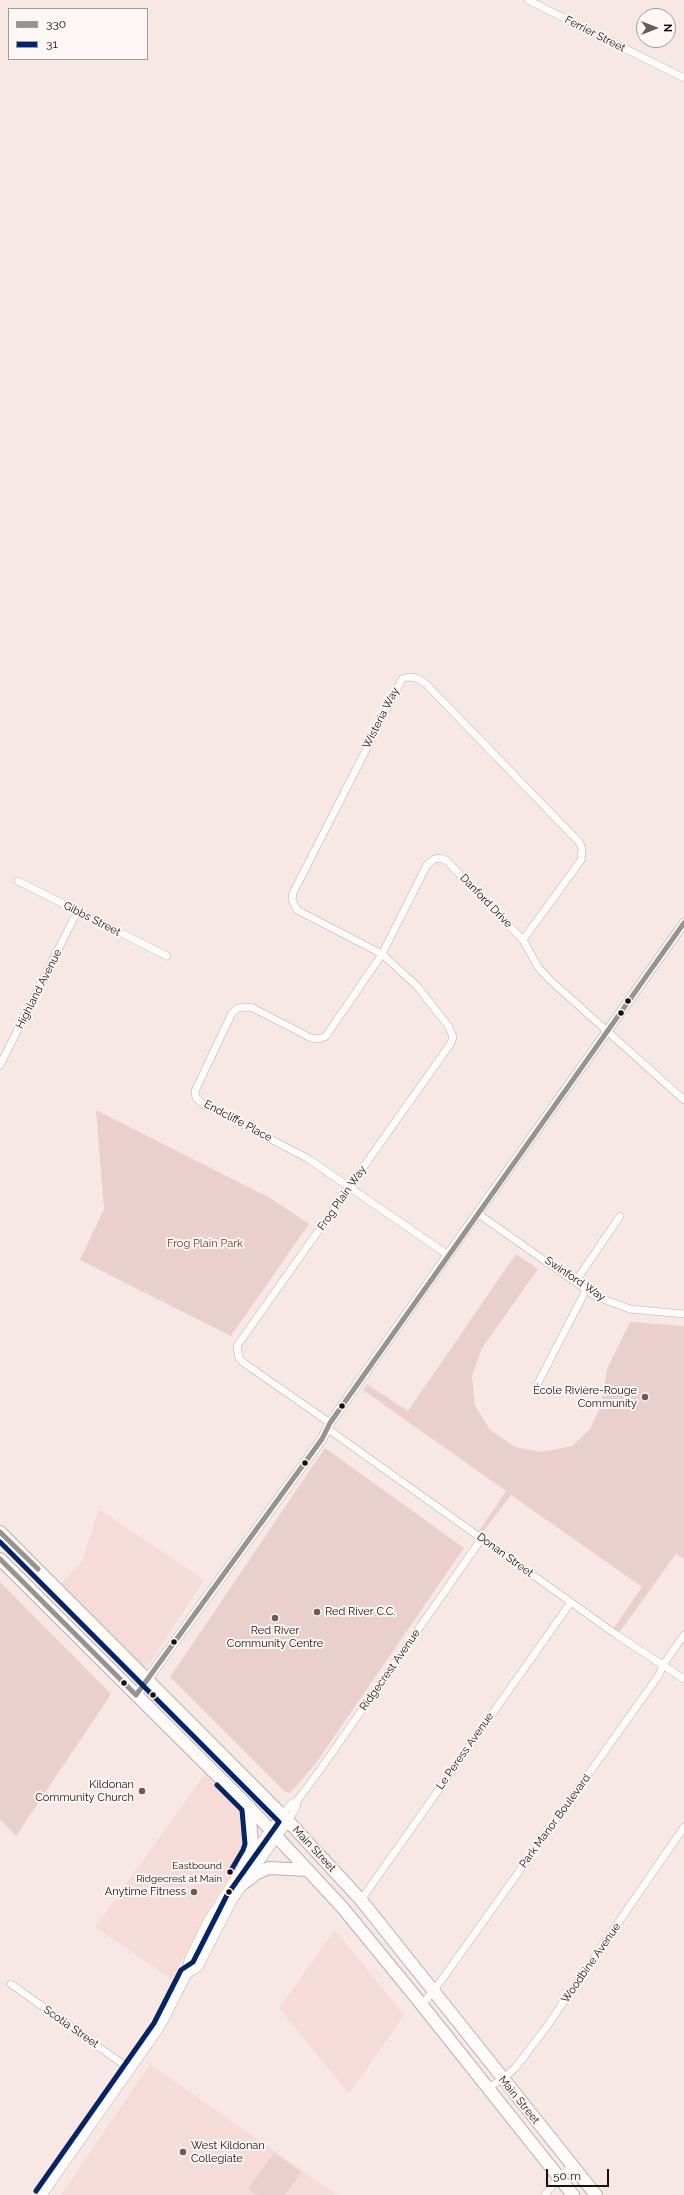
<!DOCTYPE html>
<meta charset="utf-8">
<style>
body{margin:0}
#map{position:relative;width:684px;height:2195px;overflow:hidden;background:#f7e8e6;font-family:Raleway,sans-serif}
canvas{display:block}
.legend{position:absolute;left:8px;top:8px;width:140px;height:52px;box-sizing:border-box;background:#fcf6f5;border:1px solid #a29a99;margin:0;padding:5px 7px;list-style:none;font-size:12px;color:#1b100f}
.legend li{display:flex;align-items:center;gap:8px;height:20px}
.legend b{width:20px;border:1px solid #a29a99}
.north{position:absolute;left:636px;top:8px;width:40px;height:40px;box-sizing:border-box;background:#fcf6f5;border:1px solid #a29a99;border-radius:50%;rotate:90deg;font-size:11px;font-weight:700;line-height:16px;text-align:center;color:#1b100f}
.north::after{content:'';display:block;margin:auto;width:14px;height:18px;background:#685c5a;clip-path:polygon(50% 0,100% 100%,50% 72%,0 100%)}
.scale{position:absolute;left:546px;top:2169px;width:63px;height:18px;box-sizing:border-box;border:2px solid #1b100f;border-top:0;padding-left:5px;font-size:12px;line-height:14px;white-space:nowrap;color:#1b100f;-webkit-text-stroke:3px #fcf6f5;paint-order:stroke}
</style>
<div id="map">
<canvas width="684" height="2195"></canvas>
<ul class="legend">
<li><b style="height:5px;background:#989393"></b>330</li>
<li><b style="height:5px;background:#052465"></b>31</li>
</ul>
<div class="north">N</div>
<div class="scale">50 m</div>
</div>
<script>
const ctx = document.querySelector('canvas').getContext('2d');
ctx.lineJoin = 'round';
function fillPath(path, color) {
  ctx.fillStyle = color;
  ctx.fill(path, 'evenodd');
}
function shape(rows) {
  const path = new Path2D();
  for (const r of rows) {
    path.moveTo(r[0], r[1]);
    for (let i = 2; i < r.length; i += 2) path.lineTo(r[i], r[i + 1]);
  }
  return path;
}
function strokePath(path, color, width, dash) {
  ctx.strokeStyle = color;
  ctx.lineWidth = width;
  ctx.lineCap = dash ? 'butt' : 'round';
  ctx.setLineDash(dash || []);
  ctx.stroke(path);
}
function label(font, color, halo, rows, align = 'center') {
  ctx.font = font + ' Raleway,sans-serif';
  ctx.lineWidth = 4;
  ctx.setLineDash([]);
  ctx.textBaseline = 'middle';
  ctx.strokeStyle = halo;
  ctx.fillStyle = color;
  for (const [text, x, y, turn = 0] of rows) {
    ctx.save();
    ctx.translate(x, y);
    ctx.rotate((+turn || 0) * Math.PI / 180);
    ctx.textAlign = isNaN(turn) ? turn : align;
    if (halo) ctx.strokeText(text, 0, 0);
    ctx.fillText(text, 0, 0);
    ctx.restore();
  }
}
fillPath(shape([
 [99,1509,204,1580,146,1669,61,1584,82,1561],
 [205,1774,245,1818,249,1833,245,1853,211,1904,172,1979,95,1927],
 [335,1930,404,2015,349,2094,279,2008],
 [150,2064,337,2195,61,2195]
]), '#f5dcd9');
fillPath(shape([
 [96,1110,270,1198,309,1224,231,1336,80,1260,104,1209],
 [516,1254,538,1269,482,1348,472,1376,475,1405,490,1430,515,1447,541,1452,572,1446,590,1429,601,1405,607,1369,630,1322,684,1326,684,1559,676,1554,619,1633,613,1629,642,1587,511,1495,480,1536,477,1534,506,1491,363,1390,367,1384,408,1411],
 [325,1448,464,1548,316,1763,290,1793,284,1791,170,1677],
 [0,1582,111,1694,16,1836,0,1819],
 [274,2153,301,2172,285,2195,257,2195,248,2189]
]), '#e9d0cd');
const minor = shape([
 [528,0,684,78],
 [18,881,167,956],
 [0,1065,77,912],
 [477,1213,595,1296,630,1309,684,1314],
 [448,1255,307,1158,203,1104,196,1098,195,1091,232,1013,238,1008,251,1007,311,1038,319,1039,326,1036,382,954,427,865,434,859,441,858,447,861,523,940,538,967,550,980,684,1100],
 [576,1281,620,1216],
 [538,1383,586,1290],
 [330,1423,244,1363,239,1358,237,1346,451,1043,453,1037,449,1027,417,986,382,954,297,910,292,900,293,893,402,679,408,677,417,678,426,684,580,843,582,849,581,860,523,940],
 [328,1429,614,1633,684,1679],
 [282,1815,291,1804,297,1801,322,1767,482,1538],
 [288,1821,296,1808,297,1801],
 [361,1900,571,1602],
 [11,1984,131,2070],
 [422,2005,443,1978,659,1675,663,1665,684,1635],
 [487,2088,503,2079,515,2068,545,2029,684,1827],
 [545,2195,559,2177,572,2166]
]);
const tertiary = shape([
 [136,1695,322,1439,330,1423,448,1255,684,923],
 [187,1974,198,1967,233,1899,288,1821],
 [42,2195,160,2027,185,1978,189,1960,208,1921,244,1865,282,1815]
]);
const primary = shape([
 [0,1532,288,1821,361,1900,596,2195],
 [0,1559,249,1807,342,1907,414,1995,573,2195],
 [244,1865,252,1844,249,1807],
 [244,1883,257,1873,269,1868,308,1870]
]);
strokePath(minor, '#bbafad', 8);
strokePath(tertiary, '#bbafad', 10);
strokePath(primary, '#bbafad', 14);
strokePath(minor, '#fefcfb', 7);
strokePath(tertiary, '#fefcfb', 9);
strokePath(primary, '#fefcfb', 12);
strokePath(shape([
 [0,1532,38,1569],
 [0,1559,136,1695,322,1439,330,1423,684,923]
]), '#989393', 5);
strokePath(shape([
 [0,1542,279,1822,227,1895,193,1962,181,1970,154,2023,36,2191],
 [217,1785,242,1810,245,1844,243,1850,230,1872]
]), '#052465', 5);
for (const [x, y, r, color] of [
 [628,1001,3.5,"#1b100f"],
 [621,1013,3.5,"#1b100f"],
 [645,1397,4,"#685c5a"],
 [342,1406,3.5,"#1b100f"],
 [305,1463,3.5,"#1b100f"],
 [317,1612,4,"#685c5a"],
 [275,1618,4,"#685c5a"],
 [174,1642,3.5,"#1b100f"],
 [124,1683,3.5,"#1b100f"],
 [153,1695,3.5,"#1b100f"],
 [142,1791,4,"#685c5a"],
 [230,1872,3.5,"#1b100f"],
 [194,1892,4,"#685c5a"],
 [229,1892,3.5,"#1b100f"],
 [183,2152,4,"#685c5a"]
]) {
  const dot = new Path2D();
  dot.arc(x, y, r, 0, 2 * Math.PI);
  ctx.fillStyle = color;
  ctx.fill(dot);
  strokePath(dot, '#fcf6f5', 1.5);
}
label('10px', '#1b100f', '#fcf6f5', [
 ["Eastbound",222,1866],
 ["Ridgecrest at Main",222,1879]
], 'right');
label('11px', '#1b100f', '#fcf6f5', [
 ["Ferrier Street",595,34,27],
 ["Wisteria Way",381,718,-63],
 ["Danford Drive",486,901,46],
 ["Gibbs Street",92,919,27],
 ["Highland Avenue",39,989,-63],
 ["Endcliffe Place",238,1121,28],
 ["Frog Plain Way",342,1198,-55],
 ["Swinford Way",575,1279,34],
 ["Donan Street",505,1555,36],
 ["Ridgecrest Avenue",390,1670,-55],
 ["Le Peress Avenue",465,1751,-55],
 ["Park Manor Boulevard",555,1821,-54],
 ["Main Street",314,1849,47],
 ["Woodbine Avenue",591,1963,-55],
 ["Scotia Street",71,2027,35],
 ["Main Street",519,2100,51]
]);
label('11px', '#743833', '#fcf6f5', [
 ["Frog Plain Park",205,1244]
]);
label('11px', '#1b100f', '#fcf6f5', [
 ["École Rivière-Rouge",637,1391],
 ["Community",637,1404],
 ["Red River C.C.",325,1612,"left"],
 ["Red River",275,1631,"center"],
 ["Community Centre",275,1644,"center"],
 ["Kildonan",134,1785],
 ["Community Church",134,1798],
 ["Anytime Fitness",186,1892],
 ["West Kildonan",191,2146,"left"],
 ["Collegiate",191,2159,"left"]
], 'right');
</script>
